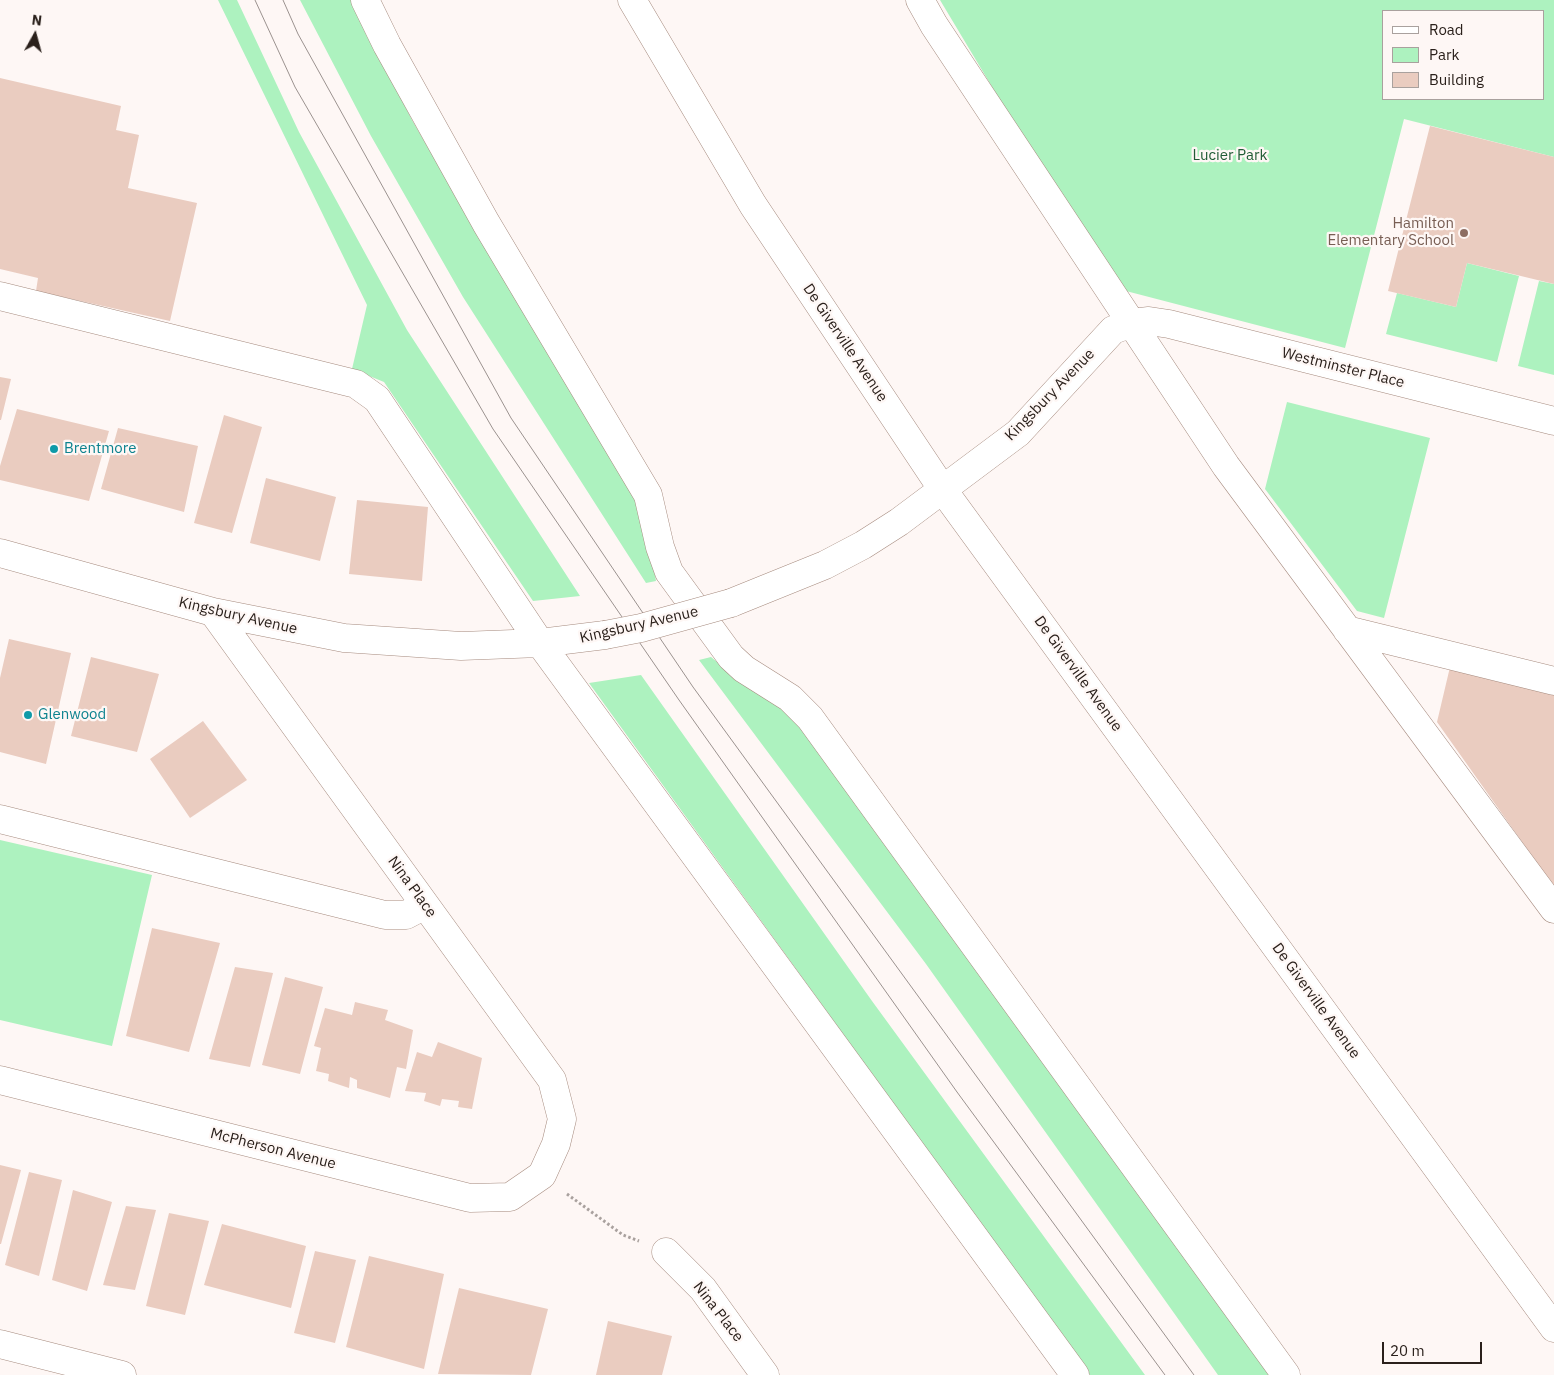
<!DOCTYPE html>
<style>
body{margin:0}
#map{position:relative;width:1554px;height:1375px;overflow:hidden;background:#fef7f5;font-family:"IBM Plex Sans",sans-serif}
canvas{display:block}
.legend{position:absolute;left:1382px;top:10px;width:162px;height:90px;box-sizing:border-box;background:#fef7f5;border:1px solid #a9a19e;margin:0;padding:6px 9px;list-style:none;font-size:15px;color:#2a201b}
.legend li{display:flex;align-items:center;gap:10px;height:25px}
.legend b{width:25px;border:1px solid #a9a19e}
.north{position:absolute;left:10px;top:10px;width:50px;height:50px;-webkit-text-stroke:4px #fef7f5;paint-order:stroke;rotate:7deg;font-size:14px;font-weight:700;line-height:20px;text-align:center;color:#2a201b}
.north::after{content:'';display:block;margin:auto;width:18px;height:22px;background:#2a201b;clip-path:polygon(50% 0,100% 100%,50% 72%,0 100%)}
.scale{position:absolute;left:1382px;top:1342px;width:100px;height:22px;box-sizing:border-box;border:2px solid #2a201b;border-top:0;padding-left:6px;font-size:15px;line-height:18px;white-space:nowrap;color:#2a201b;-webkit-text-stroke:4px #fef7f5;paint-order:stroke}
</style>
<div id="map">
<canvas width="1554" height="1375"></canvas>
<ul class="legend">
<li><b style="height:6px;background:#fff"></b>Road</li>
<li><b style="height:14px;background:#adf2bf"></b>Park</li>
<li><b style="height:14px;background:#eaccc0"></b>Building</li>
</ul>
<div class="north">N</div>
<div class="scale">20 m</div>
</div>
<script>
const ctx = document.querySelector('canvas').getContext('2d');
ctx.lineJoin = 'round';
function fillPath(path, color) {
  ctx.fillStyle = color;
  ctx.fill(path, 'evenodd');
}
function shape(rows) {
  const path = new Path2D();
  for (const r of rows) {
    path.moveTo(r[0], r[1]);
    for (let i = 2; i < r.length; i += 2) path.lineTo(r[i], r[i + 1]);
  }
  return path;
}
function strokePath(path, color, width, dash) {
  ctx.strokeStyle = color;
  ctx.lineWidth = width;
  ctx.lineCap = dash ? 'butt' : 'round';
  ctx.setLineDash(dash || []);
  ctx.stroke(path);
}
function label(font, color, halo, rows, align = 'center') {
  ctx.font = font + ' "IBM Plex Sans",sans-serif';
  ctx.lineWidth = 4.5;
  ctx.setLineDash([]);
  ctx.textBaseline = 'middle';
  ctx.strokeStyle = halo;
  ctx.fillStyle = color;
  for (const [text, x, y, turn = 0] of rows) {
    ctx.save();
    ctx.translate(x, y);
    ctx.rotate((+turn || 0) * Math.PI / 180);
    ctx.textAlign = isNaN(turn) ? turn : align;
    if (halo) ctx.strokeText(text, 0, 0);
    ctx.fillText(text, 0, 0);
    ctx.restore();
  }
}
fillPath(shape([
 [218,0,237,0,299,132,407,330,580,596,533,601,384,382,352,369,367,305],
 [300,0,352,0,412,120,520,306,638,499,646,523,656,581,646,583,463,297,371,136],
 [940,0,1554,0,1554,157,1404,119,1345,348,1126,291,1040,167],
 [1383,11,1543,11,1543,99,1383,99],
 [1467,263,1519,276,1497,362,1386,334,1397,293,1456,307],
 [1539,281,1554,284,1554,375,1518,366],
 [1287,402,1430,438,1384,618,1357,611,1265,489],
 [711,657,742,682,773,699,796,721,1273,1375,1218,1375,926,964,699,660],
 [641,675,872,1001,1145,1375,1090,1375,589,683],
 [0,840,152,875,112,1046,0,1020]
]), '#adf2bf');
fillPath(shape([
 [0,78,121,106,116,130,139,135,128,188,197,203,170,321,36,291,38,278,0,269],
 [1430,126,1554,157,1554,284,1467,263,1456,307,1388,291],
 [0,377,11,379,1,420,0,420],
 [17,409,109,431,89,501,0,480,0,466],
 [224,415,262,427,232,533,194,523],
 [118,428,198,446,184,512,101,489],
 [266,478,336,497,320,561,250,543],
 [357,500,428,507,422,581,349,574],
 [9,639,71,653,46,764,0,752,0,678],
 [91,657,159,674,137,752,71,736],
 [1450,667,1554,692,1554,887,1437,722],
 [203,721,247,780,190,818,150,759],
 [152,928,220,943,189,1052,126,1036],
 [235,967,273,973,250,1067,209,1059],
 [285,977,323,987,300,1074,262,1065],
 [355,1002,388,1010,385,1020,413,1030,406,1069,397,1067,390,1098,357,1088,357,1080,350,1077,349,1088,328,1081,329,1074,316,1071,321,1048,314,1046,325,1008,352,1015],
 [438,1042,482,1058,472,1109,458,1107,459,1101,442,1099,440,1106,424,1101,426,1093,405,1091,417,1052,432,1057],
 [0,1165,21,1170,1,1244,0,1244],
 [29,1172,62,1180,39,1276,5,1265],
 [73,1190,112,1202,87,1291,52,1280],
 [126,1206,156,1210,135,1290,103,1285],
 [169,1213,209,1221,185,1315,146,1306],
 [222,1224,306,1246,291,1308,204,1285],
 [315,1251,356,1260,335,1343,294,1333],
 [369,1256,444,1274,424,1369,346,1347],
 [459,1288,548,1309,531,1375,438,1374],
 [608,1321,672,1336,662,1375,596,1375]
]), '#eaccc0');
const minor = shape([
 [365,0,387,45,486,223,648,495,660,547,669,572,731,657,744,669,790,698,810,718,1286,1375],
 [632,0,753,205,943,490,1554,1328],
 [920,0,934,25,1226,466,1554,909],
 [0,296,356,384,377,399,540,643,1075,1375],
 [0,553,213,612,344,638,461,646,540,643,605,635],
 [731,603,825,565,863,545,899,522,1018,433,1113,330,1132,323,1149,321,1169,324,1554,421],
 [1347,630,1554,681],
 [0,819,385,915,406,915,425,905],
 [0,1080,470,1198,510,1197,542,1175,556,1144,562,1119,552,1080,213,612],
 [666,1252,703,1289,765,1375],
 [0,1344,122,1375]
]);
strokePath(minor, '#a68b7f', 29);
strokePath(shape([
 [567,1194,623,1235,639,1241]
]), '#a9a19e', 3, [2.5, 2.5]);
strokePath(minor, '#fff', 28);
strokePath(shape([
 [255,0,295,87,493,429,679,700,957,1092,1165,1375],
 [283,0,298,34,511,418,693,687,1194,1375]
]), '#9b928f', 1);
const minorBridge = shape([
 [605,635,641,628,731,603]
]);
strokePath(minorBridge, '#a68b7f', 29, []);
strokePath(minorBridge, '#fff', 28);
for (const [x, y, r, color] of [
 [1464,233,5,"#8d6e63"],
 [54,449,5,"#0f9aa8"],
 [28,715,5,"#0f9aa8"]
]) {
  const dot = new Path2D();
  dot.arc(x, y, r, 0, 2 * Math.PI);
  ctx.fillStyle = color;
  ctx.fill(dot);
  strokePath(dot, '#fef7f5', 2);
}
label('15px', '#205c35', '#fef7f5', [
 ["Lucier Park",1230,156]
]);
label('15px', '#785e54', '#fef7f5', [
 ["Hamilton",1454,224],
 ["Elementary School",1454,241]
], 'right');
label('15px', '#2a201b', '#fef7f5', [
 ["De Giverville Avenue",845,343,56],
 ["Westminster Place",1343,368,14],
 ["Kingsbury Avenue",1050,395,-46],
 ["Kingsbury Avenue",238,616,13],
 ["Kingsbury Avenue",639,625,-13],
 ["De Giverville Avenue",1078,674,54],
 ["Nina Place",412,887,54],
 ["De Giverville Avenue",1316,1001,54],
 ["McPherson Avenue",273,1149,14],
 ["Nina Place",718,1312,52]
]);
label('15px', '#0d838f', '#fef7f5', [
 ["Brentmore",64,449],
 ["Glenwood",38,715]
], 'left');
</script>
